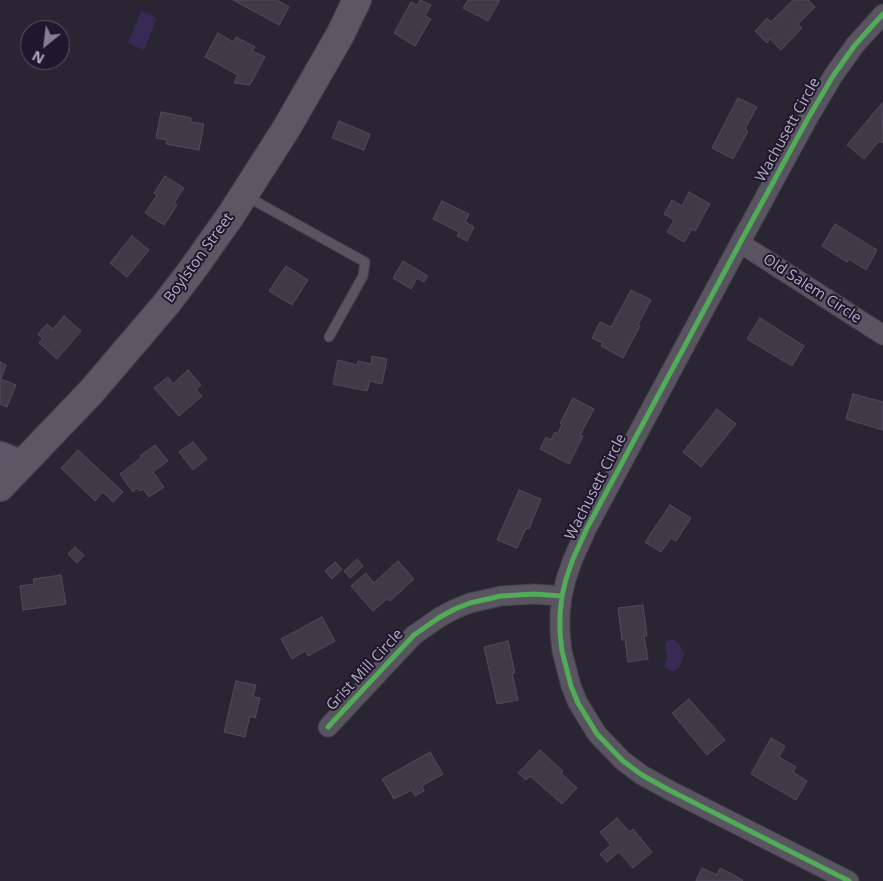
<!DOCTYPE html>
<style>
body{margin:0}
#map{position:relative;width:883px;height:881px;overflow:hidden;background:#292532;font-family:"Open Sans",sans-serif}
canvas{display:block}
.north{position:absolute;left:20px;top:20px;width:50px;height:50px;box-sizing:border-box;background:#1f182d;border:1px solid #5b546a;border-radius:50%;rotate:209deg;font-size:14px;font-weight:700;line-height:20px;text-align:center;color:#b6adc5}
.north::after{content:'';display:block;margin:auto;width:18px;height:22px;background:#857d92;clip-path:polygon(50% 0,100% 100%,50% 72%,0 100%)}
</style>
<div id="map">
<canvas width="883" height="881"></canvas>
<div class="north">N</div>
</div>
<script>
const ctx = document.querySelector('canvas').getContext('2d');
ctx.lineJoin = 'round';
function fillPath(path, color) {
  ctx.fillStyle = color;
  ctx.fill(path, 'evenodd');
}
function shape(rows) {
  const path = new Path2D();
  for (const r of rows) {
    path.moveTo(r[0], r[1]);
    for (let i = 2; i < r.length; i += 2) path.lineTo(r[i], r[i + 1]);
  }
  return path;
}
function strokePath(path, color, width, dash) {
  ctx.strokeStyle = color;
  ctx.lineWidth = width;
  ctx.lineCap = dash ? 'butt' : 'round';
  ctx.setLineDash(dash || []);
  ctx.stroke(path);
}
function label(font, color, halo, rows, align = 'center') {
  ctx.font = font + ' "Open Sans",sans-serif';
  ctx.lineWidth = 4;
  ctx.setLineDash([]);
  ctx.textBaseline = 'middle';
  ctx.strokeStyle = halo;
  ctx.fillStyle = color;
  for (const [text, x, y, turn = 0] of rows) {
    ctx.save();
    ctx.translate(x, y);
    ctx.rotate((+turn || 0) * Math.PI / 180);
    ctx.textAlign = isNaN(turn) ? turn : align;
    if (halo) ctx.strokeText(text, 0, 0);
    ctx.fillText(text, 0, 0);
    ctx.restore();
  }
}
fillPath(shape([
 [141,11,157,18,144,50,128,43],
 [670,640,674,640,679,643,684,654,683,659,681,661,681,664,679,668,674,671,669,670,665,667,665,663,667,659,667,655,665,647,666,642]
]), '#382a54');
const building = shape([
 [233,0,277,0,289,7,279,25,233,0],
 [420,0,431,5,425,16,431,19,415,46,394,33,411,2,417,5,420,0],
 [468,0,500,0,488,21,463,8,468,0],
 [793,0,808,0,815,7,798,24,802,28,781,50,770,39,767,43,755,31,767,18,771,22,793,0],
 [218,33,233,42,236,37,255,47,252,51,265,57,250,85,234,83,238,75,205,57,218,33],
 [738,98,757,107,745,129,748,131,733,159,712,148,738,98],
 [882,103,883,141,882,143,879,141,864,159,847,145,882,103],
 [161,112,191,118,191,122,204,124,199,150,166,144,167,140,156,138,161,112],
 [339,121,370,134,364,150,332,138,339,121],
 [165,176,184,188,174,203,177,205,164,225,145,213,157,195,154,193,165,176],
 [689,192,710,204,695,231,692,229,684,242,667,232,674,220,664,214,672,200,682,206,689,192],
 [442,201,469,214,465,222,474,227,467,241,457,236,459,232,433,219,442,201],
 [835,224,877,250,866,270,849,259,847,262,822,246,835,224],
 [132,236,149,250,127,277,110,263,132,236],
 [403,261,428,276,424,282,417,278,411,289,393,278,403,261],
 [286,266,308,280,292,305,269,291,286,266],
 [631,290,651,300,638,325,640,326,623,358,601,346,603,343,592,338,600,322,611,327,631,290],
 [64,316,81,331,57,359,39,343,43,339,38,334,47,324,53,329,64,316],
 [760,318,804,346,792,366,747,339,760,318],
 [372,356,387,359,382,384,370,381,367,391,333,384,338,360,357,365,358,361,371,364,372,356],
 [0,362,6,365,1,379,16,385,7,407,0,404,0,362],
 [188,370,201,385,196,389,202,396,179,416,154,388,168,377,173,384,188,370],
 [853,394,883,402,883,430,846,419,853,394],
 [573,398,594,409,580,435,583,436,569,464,540,449,546,437,551,440,555,432,558,434,562,424,560,423,573,398],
 [717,409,736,424,701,467,683,452,717,409],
 [193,442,207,459,193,470,179,452,193,442],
 [155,445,168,461,153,472,164,487,149,497,143,489,140,491,137,488,133,492,120,474,141,458,140,456,155,445],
 [78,450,123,492,113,502,103,492,95,501,61,468,78,450],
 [519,490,541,499,529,529,526,528,517,548,497,540,519,490],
 [670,505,691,518,676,541,671,538,661,552,645,542,670,505],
 [75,547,84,555,77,563,68,554,75,547],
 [357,559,363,566,350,578,344,571,357,559],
 [398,561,414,579,390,601,388,598,373,611,351,586,366,573,374,583,398,561],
 [335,562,342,569,332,579,325,571,335,562],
 [61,575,66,604,23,610,20,586,34,584,33,579,61,575],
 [643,605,647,636,644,636,648,659,628,662,625,640,622,640,618,608,643,605],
 [322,617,335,641,308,656,305,651,292,659,281,639,322,617],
 [508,641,515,673,512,673,518,700,497,704,484,647,508,641],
 [236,681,256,685,253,697,260,698,255,718,250,716,245,737,224,732,236,681],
 [689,699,725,740,707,755,672,713,689,699],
 [771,738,785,746,779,757,796,767,793,772,807,781,796,800,751,774,771,738],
 [540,750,563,771,561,773,577,788,562,804,530,776,526,780,518,773,540,750],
 [430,752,443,774,422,786,424,791,415,796,412,790,394,799,382,779,430,752],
 [617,818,630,832,633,829,652,852,633,868,619,852,607,862,600,854,611,845,600,832,617,818],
 [702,868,717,875,720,868,743,880,742,881,696,881,702,868]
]);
fillPath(building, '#3e3b47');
strokePath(building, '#514c5a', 1);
const lane = shape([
 [246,196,365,262,363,276,329,337]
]);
const street = shape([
 [740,243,883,335],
 [328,727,414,635,440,617,455,609,470,603,501,596,534,594,562,596],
 [849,881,669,790,642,775,623,761,597,734,578,703,571,686,562,651,560,633,560,614,562,596,566,579,573,559,587,528,740,243,807,120,833,76,855,45,883,14]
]);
const secondary = shape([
 [0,455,22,464]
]);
const primary = shape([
 [0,487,91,392,167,303,195,266,231,215,286,129,340,35,357,0]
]);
strokePath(lane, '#46414c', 11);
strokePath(street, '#46414c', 21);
strokePath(secondary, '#46424f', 29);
strokePath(primary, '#46424f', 30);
strokePath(lane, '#585460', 9);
strokePath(street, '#585460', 19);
strokePath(secondary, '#5d5866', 26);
strokePath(primary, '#5b5763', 28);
strokePath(shape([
 [328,727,414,635,440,617,455,609,470,603,501,596,534,594,562,596],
 [849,881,669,790,642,775,623,761,597,734,578,703,571,686,562,651,560,633,560,614,562,596,566,579,573,559,587,528,740,243,807,120,833,76,855,45,883,14]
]), '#51ab58', 5);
label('15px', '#b6adc5', '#1f182d', [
 ["Wachusett Circle",788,130,-61],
 ["Boylston Street",199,258,-54],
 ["Old Salem Circle",812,289,33],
 ["Wachusett Circle",596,487,-63],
 ["Grist Mill Circle",365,670,-47]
]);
</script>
